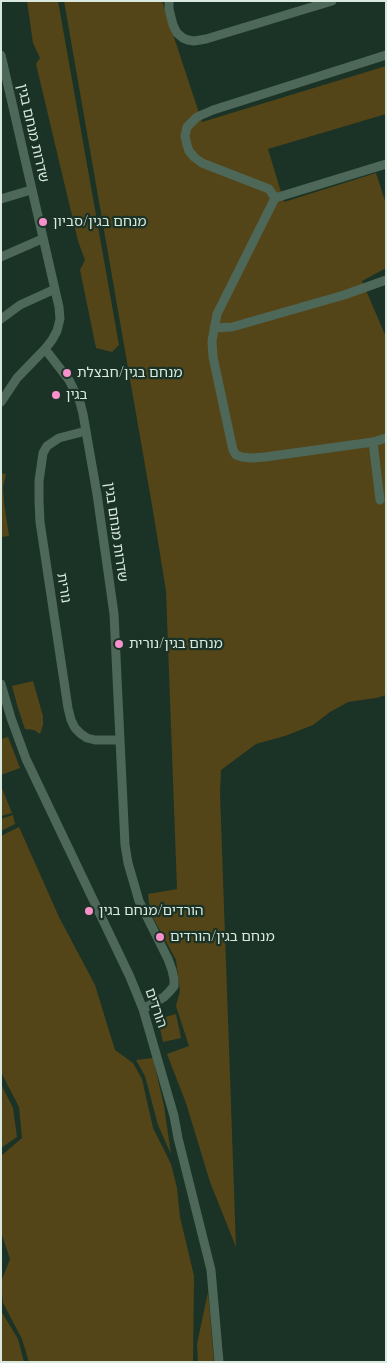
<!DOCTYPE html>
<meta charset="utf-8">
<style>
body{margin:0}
#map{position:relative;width:387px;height:1363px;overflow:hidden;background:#1a3326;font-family:"Playfair Display",serif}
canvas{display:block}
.frame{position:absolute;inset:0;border:2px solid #dae9e0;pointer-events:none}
</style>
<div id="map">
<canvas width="387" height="1363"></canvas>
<div class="frame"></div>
</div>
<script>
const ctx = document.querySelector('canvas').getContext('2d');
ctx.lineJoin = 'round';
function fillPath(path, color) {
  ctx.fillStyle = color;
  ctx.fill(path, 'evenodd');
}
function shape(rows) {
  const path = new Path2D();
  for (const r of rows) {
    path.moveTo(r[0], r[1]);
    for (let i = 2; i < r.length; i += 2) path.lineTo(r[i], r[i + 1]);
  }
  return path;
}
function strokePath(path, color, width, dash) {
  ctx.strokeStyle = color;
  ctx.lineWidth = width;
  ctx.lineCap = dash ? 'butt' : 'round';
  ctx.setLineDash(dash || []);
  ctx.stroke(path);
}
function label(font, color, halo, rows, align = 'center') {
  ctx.font = font + ' "Playfair Display","Noto Sans Hebrew",serif';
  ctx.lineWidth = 4.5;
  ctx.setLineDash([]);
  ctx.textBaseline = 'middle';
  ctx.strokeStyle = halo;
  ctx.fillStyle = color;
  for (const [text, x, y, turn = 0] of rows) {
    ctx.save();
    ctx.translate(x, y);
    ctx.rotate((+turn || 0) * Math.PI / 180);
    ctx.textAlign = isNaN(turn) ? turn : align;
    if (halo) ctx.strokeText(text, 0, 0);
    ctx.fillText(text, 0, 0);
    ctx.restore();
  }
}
fillPath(shape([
 [27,1,58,1,119,345,112,352,96,348,80,270,85,260,78,241,36,64,40,58,33,43],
 [64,1,162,1,202,122,386,66,386,114,268,149,284,202,376,173,386,204,386,268,362,281,386,337,386,695,376,698,348,702,330,712,313,725,285,736,256,744,221,770,220,793,236,1247,210,1182,186,1103,167,1054,189,1046,176,1006,180,991,176,960,150,912,148,894,177,889,166,591,153,511],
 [1,473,6,474,3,487,4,503,9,536,1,537],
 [33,681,43,716,43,725,40,734,34,730,25,729,18,708,12,686],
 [8,737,20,768,1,775,1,739],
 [1,786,12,813,1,816],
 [13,815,15,824,1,831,1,819],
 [19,827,59,917,95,985,115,1050,133,1063,142,1079,153,1128,171,1164,177,1188,180,1217,194,1276,193,1362,29,1362,22,1339,3,1303,1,1282,10,1259,1,1232,1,1156,22,1138,19,1107,1,1072,1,836],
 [176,1014,181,1038,163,1042,158,1019],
 [153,1058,164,1106,171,1154,158,1125,145,1076,136,1060],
 [1,1084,13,1108,17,1137,1,1148],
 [208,1292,214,1362,198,1362,197,1344],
 [1,1311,18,1339,24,1362,1,1362]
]), '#544518');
strokePath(shape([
 [169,1,169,9,173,25,177,33,183,38,188,40,194,41,206,39,332,1],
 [1,55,59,307,60,319,57,331,52,340,45,349,69,380,80,402,83,414,97,494,114,614,125,845,128,863,139,901,168,959,172,970,174,979,174,986,169,992,164,997,143,1009],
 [386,164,275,198,217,314,212,341,213,357,231,441,233,450,236,455,242,457,251,458,265,457,373,442,386,438],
 [275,198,269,189,202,163,194,157,189,151,187,145,185,136,187,127,197,117,213,110,386,55],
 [1,199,31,190],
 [1,257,42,239],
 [1,319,20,305,55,289],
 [214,328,232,327,344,295,386,280],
 [1,402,17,378,45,349],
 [86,431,59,438,47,446,43,453,39,481,39,501,40,522,68,708,71,720,75,728,81,734,87,738,95,740,120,740],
 [373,442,380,500],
 [1,684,11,718,26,759,130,977,143,1009,174,1116,178,1138,211,1270,219,1362]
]), '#4d6758', 9);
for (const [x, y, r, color] of [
 [43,222,5,"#f890cb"],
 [67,373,5,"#f890cb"],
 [56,395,5,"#f890cb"],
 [119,644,5,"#f890cb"],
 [89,911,5,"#f890cb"],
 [160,937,5,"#f890cb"]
]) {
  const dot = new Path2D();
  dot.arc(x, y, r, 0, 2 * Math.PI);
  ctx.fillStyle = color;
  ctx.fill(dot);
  strokePath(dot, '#1a3326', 2);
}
label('14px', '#dae9e0', '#1a3326', [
 ["שדרות מנחם בגין",33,133,77],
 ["שדרות מנחם בגין",116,532,82],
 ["נורית",64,588,81],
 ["הורדים",156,1008,71]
]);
label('14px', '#dae9e0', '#1a3326', [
 ["מנחם בגין/סביון",53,222],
 ["מנחם בגין/חבצלת",77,373],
 ["בגין",66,395],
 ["מנחם בגין/נורית",129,644],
 ["הורדים/מנחם בגין",99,911],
 ["מנחם בגין/הורדים",170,937]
], 'left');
</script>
